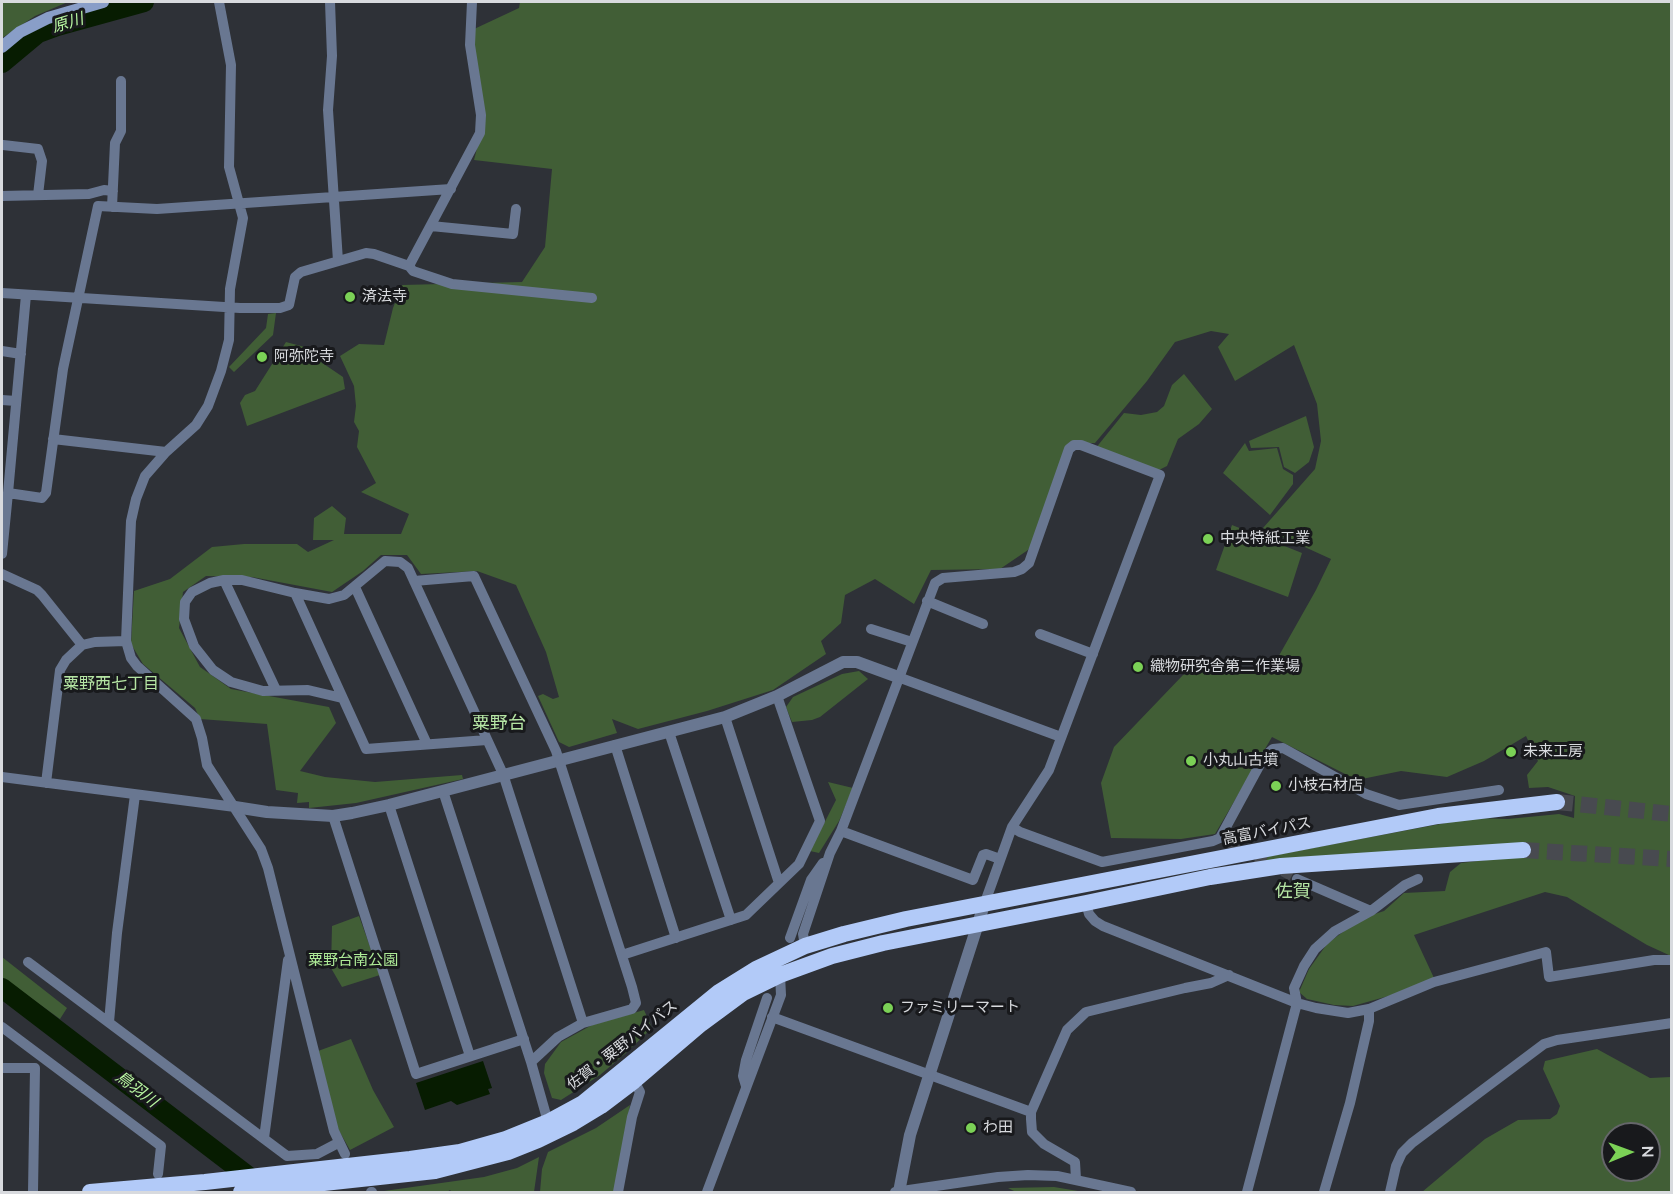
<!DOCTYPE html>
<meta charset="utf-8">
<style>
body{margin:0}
#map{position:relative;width:1673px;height:1194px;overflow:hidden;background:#2e3137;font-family:"Nunito Sans",sans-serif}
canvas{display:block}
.frame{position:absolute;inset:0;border:3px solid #d8dade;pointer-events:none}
.north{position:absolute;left:1601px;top:1122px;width:60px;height:60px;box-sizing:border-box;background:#18191c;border:2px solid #65666a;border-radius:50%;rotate:89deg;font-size:16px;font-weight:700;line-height:24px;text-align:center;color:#d8dade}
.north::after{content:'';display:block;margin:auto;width:21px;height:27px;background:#7bd156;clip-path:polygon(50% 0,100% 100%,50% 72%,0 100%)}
</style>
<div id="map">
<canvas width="1673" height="1194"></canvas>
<div class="frame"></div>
<div class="north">N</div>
</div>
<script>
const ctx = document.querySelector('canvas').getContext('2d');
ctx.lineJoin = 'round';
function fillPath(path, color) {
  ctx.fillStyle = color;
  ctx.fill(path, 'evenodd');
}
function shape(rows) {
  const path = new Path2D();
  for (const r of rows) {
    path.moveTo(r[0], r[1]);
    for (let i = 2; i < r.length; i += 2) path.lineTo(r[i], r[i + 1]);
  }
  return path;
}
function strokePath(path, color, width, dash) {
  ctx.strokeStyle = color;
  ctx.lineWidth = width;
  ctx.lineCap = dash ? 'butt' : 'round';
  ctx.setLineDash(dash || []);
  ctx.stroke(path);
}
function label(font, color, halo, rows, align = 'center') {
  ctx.font = font + ' "Nunito Sans","Noto Sans JP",sans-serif';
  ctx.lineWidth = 6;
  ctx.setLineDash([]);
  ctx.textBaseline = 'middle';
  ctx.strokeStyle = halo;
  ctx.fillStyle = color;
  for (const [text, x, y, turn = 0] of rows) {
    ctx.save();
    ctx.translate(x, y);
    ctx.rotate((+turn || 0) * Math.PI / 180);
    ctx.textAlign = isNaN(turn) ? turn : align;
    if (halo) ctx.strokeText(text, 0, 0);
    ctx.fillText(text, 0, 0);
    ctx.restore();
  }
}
fillPath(shape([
 [2,2,68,2,35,16,2,38],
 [520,2,1671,2,1671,956,1647,945,1567,897,1545,892,1414,935,1434,978,1392,995,1353,1006,1334,1005,1307,999,1299,992,1309,969,1327,944,1360,919,1384,911,1404,893,1445,891,1450,872,1461,863,1486,860,1266,863,1265,857,1472,818,1508,819,1559,814,1574,818,1575,796,1548,787,1529,788,1527,775,1538,761,1526,736,1484,761,1447,777,1401,771,1357,780,1272,737,1215,834,1181,839,1111,838,1101,783,1114,747,1183,675,1219,666,1272,668,1316,590,1331,559,1263,528,1315,469,1321,441,1317,404,1294,345,1235,381,1218,347,1229,334,1211,331,1175,342,1147,381,1095,443,1074,443,1042,527,1028,550,1000,569,931,570,914,604,875,579,845,595,841,623,821,641,826,654,773,690,707,711,638,729,612,719,617,733,569,747,559,742,538,696,543,694,553,699,559,697,546,652,516,585,477,571,421,574,407,555,381,555,363,571,332,592,252,577,206,576,183,592,179,628,200,667,231,689,329,707,336,723,300,771,325,777,375,782,462,775,463,779,356,803,309,808,309,802,297,803,298,793,276,790,267,724,200,719,195,708,143,664,131,644,134,591,170,579,212,547,244,544,297,544,308,552,334,540,313,540,314,518,332,506,346,518,344,534,401,534,409,514,361,492,376,483,357,447,359,431,354,422,356,406,354,386,340,356,359,344,384,345,393,308,402,285,522,282,545,247,552,169,474,160,483,125,472,30,519,8],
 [276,313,273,335,234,372,229,367,266,328,268,314],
 [286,342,316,350,315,358,343,377,345,389,247,426,240,403,245,395,255,391],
 [1184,374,1212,409,1199,424,1178,439,1167,466,1159,470,1095,449,1124,413,1141,415,1157,412,1164,406,1172,385],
 [1306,416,1314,447,1309,462,1295,473,1284,467,1279,447,1251,448,1249,441],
 [1245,443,1249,451,1277,448,1283,469,1293,475,1293,484,1270,515,1223,473],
 [1232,525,1302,553,1288,597,1216,570],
 [859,671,868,679,820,717,812,720,792,722,786,707,793,697,842,674],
 [828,782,853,788,839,821,819,853,810,851,836,800],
 [359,916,380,975,342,987,331,968,332,926],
 [2,957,67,1008,60,1019,2,977],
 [644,1010,652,1028,626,1053,600,1075,561,1100,552,1098,544,1073,545,1064,561,1042,592,1025],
 [351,1039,373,1090,394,1127,350,1150,337,1127,318,1051],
 [1597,1049,1650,1078,1671,1077,1671,1192,1422,1192,1485,1139,1518,1120,1550,1119,1557,1114,1560,1106,1543,1069,1545,1061],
 [1613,1134,1649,1134,1649,1170,1613,1170],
 [630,1105,615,1192,540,1192,542,1169,548,1152,596,1128],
 [539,1157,534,1192,452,1192,450,1190,447,1192,385,1192,384,1191,484,1177,517,1168],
 [1054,1187,1084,1192,1016,1192,1008,1188]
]), '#415e36');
fillPath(shape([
 [483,1061,492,1088,488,1089,490,1094,457,1105,451,1101,425,1110,416,1083]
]), '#071c01');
strokePath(shape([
 [2,63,38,33,57,26,144,2],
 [2,988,261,1186]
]), '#071c01', 20);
strokePath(shape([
 [1230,843,1297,879]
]), '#484a50', 10, [10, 5]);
strokePath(shape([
 [1557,802,1672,814],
 [1523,850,1672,859]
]), '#484a50', 16, [16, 8]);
strokePath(shape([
 [219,2,231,65,229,167,243,218,230,289,229,340,221,371,208,406,196,425,166,452,145,476,136,499,131,521,126,641,131,658,137,666,196,719,202,738,207,765,261,849,268,868,334,1131,345,1154],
 [330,2,332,56,328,110,338,261],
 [3,145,38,149,42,161,38,195],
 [2,196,89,194,104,190,113,191],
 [112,207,115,143,121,131,121,81],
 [431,226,513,234,516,209],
 [409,266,480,133,481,115,470,45,472,2],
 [2,293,240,308,280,308,289,305,295,277,301,272,366,253,374,254,409,266,413,271,452,284,592,298],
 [2,351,21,354],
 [2,400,16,401],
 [53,439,166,452],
 [8,493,26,295],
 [2,554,8,493,42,498,46,493,63,369,98,206,157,209,451,189],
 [2,574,37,590,42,595,82,645],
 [224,580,276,690],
 [414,581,474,576,556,751,632,987,636,1003,632,1009,583,1023,558,1037,531,1062,548,1122],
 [355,587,427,744],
 [295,593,366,749,487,740],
 [927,601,983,624],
 [871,629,912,642],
 [1040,634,1093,654],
 [898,677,1061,737],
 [342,698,308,690,263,691,231,682,213,670,194,646,184,619,185,602,192,592,210,583,224,580,242,580,295,593,329,599,344,595,385,561,400,562,408,568,503,774,583,1023],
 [725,717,779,883],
 [669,732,731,920],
 [615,745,676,938],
 [2,777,235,807],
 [46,783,60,670,66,660,82,645,95,642,126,641],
 [443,791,531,1062],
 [389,805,470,1056],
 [333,816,416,1074,524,1039],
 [1012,827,1020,832,1102,862,1213,841,1220,838,1264,757,1273,749,1283,748,1366,794,1399,805,1499,790],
 [841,831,973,880,983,855,986,854,1000,859],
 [1297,879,1371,911],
 [1086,903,1089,914,1095,921,1103,926,1297,1003,1316,1008,1348,1013,1369,1009,1434,982,1546,952,1549,977,1654,960,1672,960],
 [790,938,811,880,823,863],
 [805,946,803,934,830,853,841,831,935,583,943,578,1014,572,1022,569,1029,563,1069,449,1074,445,1081,445,1160,475,1049,770,1012,827,984,905],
 [622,955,746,915,799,864,820,821,777,696],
 [28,962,287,1156,317,1154,338,1143],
 [772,1017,1031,1112],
 [109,1022,117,933,135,795],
 [2,1027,161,1146,158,1174],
 [2,1068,35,1068,33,1192],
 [746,1086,743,1076,746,1060,767,998],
 [264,1138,288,960],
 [1076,1179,1075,1162,1044,1144,1032,1132,1031,1119,1031,1112,1067,1030,1086,1012,1185,988,1211,983,1229,975],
 [371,1192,372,1192],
 [618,1192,632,1117,640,1092,634,1081],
 [707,1192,781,995,780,975],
 [895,1192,998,1177,1028,1175,1057,1176,1131,1192],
 [1247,1192,1297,1003,1294,988,1304,966,1315,949,1335,931,1371,911,1405,885,1418,879],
 [1324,1192,1350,1103,1369,1021,1369,1009],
 [1390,1192,1396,1166,1402,1153,1412,1143,1544,1044,1557,1040,1672,1023]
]), '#697791', 10);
strokePath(shape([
 [235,807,267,812,333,816,352,813,389,805,725,717,777,696,843,662,857,662,898,677],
 [899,1192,910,1135,984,905]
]), '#697791', 12);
strokePath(shape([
 [2,47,20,32,48,18,103,2]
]), '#899ec8', 12);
strokePath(shape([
 [90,1192,205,1182,410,1159,460,1152,506,1139,548,1122,583,1103,719,992,756,969,805,946,844,934,906,919,1438,816,1557,802],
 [241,1192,435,1171,508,1152,538,1140,573,1123,601,1106,634,1081,701,1024,743,993,780,975,832,956,883,943,1086,903,1210,877,1281,866,1523,850]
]), '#b2caf8', 16);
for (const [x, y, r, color] of [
 [350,297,6,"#7bd156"],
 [262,357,6,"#7bd156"],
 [1208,539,6,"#7bd156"],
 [1138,667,6,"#7bd156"],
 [1511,752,6,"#7bd156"],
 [1191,761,6,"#7bd156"],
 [1276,786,6,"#7bd156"],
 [888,1008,6,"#7bd156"],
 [971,1128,6,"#7bd156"]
]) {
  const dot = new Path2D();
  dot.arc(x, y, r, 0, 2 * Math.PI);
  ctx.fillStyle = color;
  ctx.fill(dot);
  strokePath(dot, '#18191c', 2);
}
label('15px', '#d8dade', '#18191c', [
 ["済法寺",362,297],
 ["阿弥陀寺",274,357],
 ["中央特紙工業",1220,539],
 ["織物研究舎第二作業場",1150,667],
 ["未来工房",1523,752],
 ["小丸山古墳",1203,761],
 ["小枝石材店",1288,786],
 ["ファミリーマート",900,1008],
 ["わ田",983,1128]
], 'left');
label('15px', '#d8dade', '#18191c', [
 ["高富バイパス",1267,832,-11],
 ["佐賀・粟野バイパス",623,1046,-38]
]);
label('15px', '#aeeb97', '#18191c', [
 ["粟野台南公園",353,961]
]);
label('italic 16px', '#b8f6a1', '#18191c', [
 ["原川",68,24,-17],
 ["鳥羽川",136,1090,37]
]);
label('16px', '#b5e5a4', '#18191c', [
 ["粟野西七丁目",111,685]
]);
label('18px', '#b5e5a4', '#18191c', [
 ["粟野台",499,725],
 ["佐賀",1293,893]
]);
</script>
